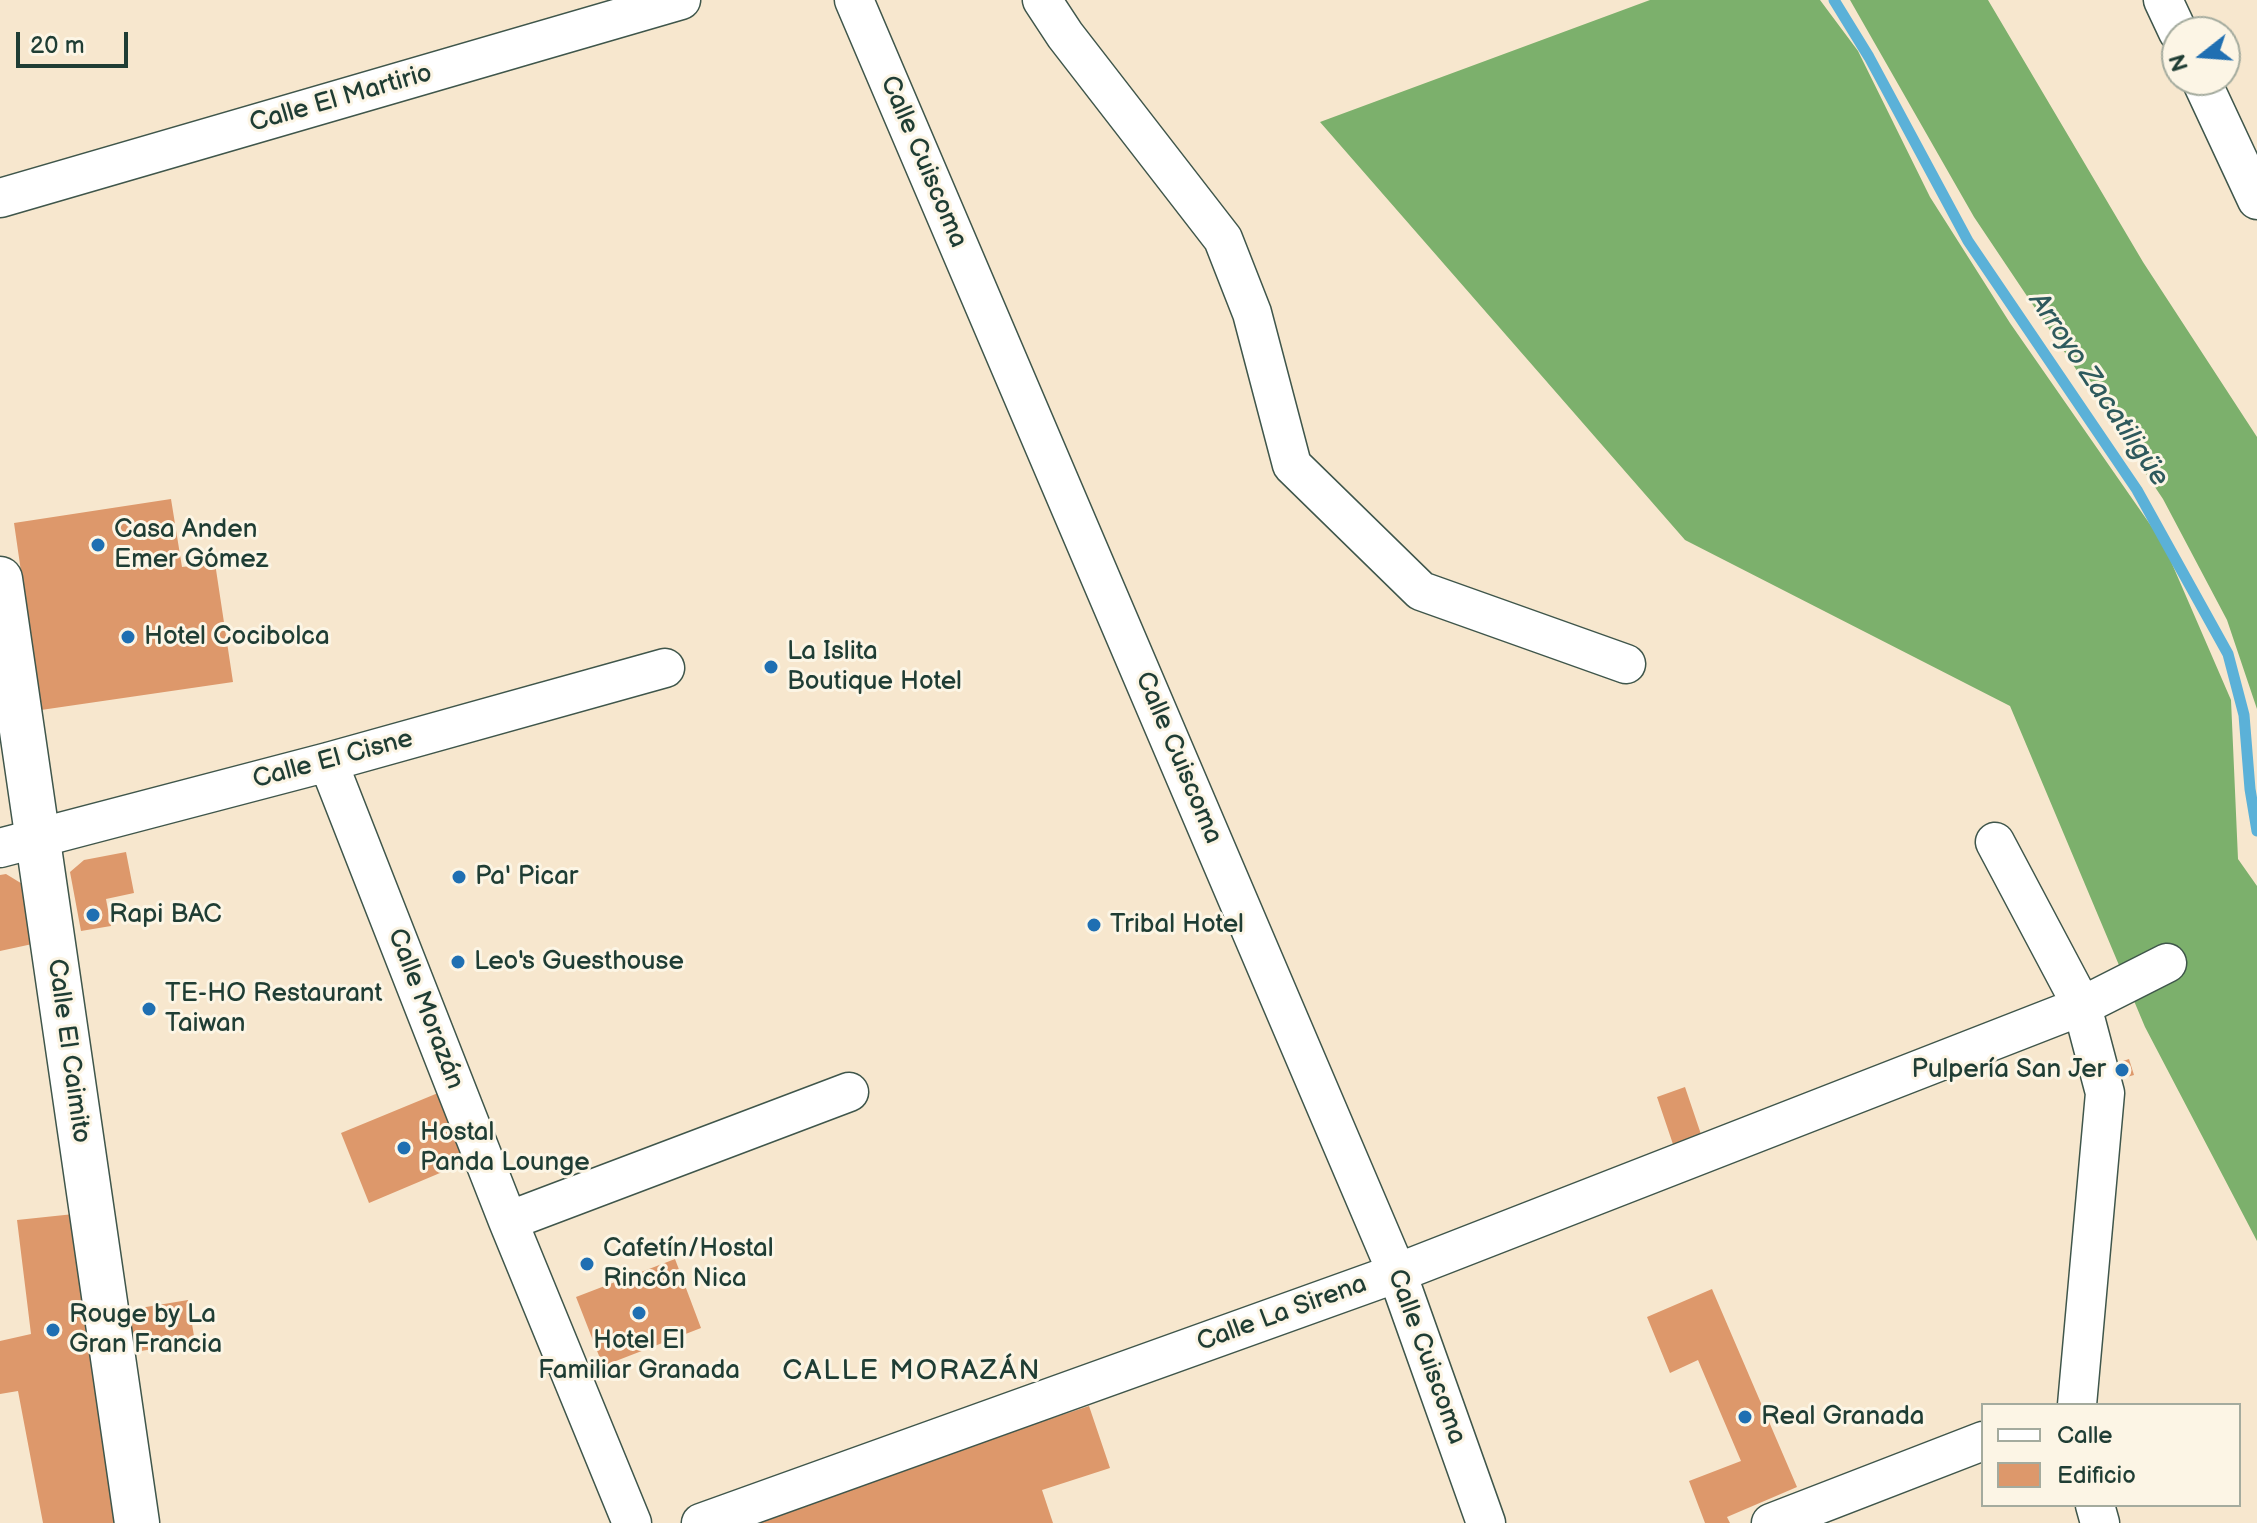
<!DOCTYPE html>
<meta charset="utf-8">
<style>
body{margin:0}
#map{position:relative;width:2257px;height:1523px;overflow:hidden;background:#f7e7ce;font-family:"Balsamiq Sans",sans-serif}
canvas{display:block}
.legend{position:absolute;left:1981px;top:1403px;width:260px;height:104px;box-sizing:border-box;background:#fcf5e5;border:2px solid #a4ab9e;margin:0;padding:10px 14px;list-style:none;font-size:24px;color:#1f3d34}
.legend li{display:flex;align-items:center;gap:16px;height:40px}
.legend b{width:40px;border:2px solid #a4ab9e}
.north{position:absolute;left:2161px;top:16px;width:80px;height:80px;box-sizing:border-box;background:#fcf5e5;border:2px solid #a4ab9e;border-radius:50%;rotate:253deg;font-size:22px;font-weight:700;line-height:32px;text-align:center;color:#1f3d34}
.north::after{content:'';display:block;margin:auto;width:28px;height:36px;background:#1f6fb2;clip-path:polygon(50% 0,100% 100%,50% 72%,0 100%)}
.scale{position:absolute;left:16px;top:32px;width:112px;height:36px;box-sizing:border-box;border:4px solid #1f3d34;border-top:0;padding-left:10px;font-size:24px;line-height:28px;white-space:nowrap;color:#1f3d34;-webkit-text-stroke:6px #fcf5e5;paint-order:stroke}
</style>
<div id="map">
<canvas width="2257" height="1523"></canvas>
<ul class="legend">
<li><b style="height:10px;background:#fff"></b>Calle</li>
<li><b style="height:22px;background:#dd986b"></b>Edificio</li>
</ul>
<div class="north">N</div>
<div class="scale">20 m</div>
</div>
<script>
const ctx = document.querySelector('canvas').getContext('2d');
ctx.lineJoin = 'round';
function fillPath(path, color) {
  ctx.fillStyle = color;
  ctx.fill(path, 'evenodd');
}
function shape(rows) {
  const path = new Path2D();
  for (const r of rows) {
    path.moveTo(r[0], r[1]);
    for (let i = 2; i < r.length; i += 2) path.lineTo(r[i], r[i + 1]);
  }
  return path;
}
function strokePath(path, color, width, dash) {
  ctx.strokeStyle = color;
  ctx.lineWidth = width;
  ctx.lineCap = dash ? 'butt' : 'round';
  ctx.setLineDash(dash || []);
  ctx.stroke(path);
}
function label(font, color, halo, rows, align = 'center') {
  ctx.font = font + ' "Balsamiq Sans",sans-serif';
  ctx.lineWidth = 6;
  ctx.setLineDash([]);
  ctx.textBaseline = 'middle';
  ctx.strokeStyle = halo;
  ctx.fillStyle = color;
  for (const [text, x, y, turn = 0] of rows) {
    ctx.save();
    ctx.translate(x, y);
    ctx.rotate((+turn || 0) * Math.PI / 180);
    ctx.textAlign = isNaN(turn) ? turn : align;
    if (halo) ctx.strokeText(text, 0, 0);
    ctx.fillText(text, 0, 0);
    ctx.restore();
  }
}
fillPath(shape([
 [1650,0,1820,0,1858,51,1930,197,2010,323,2163,543,2231,700,2238,859,2257,886,2257,1241,2145,1027,2010,706,1685,540,1320,122],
 [1850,0,1988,0,2143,262,2257,437,2257,709,2227,620,2163,499,1974,217]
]), '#7cb06c');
strokePath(shape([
 [1834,0,1869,57,1968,241,2137,490,2228,654,2244,715,2250,789,2257,831]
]), '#5bb1d8', 11);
fillPath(shape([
 [171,499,182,567,215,563,233,682,41,710,14,523],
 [126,852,134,893,106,899,111,926,81,931,70,872,84,860],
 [6,874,24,885,37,943,0,951,0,875],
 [2129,1059,2134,1075,2116,1080,2111,1065],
 [1685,1087,1706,1149,1678,1159,1657,1097],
 [438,1093,466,1162,369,1203,341,1133],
 [74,1214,122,1523,43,1523,18,1391,0,1394,0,1341,31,1334,17,1220],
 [675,1259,701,1328,603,1366,576,1297],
 [1712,1289,1797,1487,1727,1517,1730,1523,1705,1523,1689,1481,1741,1461,1698,1360,1670,1373,1647,1317],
 [188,1300,195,1342,135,1352,128,1310],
 [1089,1406,1110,1468,1042,1490,1053,1523,735,1523]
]), '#dd986b');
const street = shape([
 [854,0,1397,1273,1486,1523],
 [1042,0,1065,35,1223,239,1252,313,1292,465,1421,591,1626,664],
 [2163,0,2178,32],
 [2201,80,2257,200],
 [0,198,681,0],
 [328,762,508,1221,632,1523],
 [1995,842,2082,1006,2105,1093,2077,1405],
 [0,848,328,762,665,668],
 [508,1221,849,1092],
 [2095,1505,2100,1523],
 [701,1523,1397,1273,2082,1006,2167,963],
 [1771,1523,1983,1441]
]);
const secondary = shape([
 [0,579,137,1523]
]);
strokePath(street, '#3f564b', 41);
strokePath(secondary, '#3f564b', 47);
strokePath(street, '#fff', 38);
strokePath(secondary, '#fff', 44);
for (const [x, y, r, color] of [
 [98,545,8,"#1f6fb2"],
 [128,637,8,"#1f6fb2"],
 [771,667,8,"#1f6fb2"],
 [459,877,8,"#1f6fb2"],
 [93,915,8,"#1f6fb2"],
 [1094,925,8,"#1f6fb2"],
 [458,962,8,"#1f6fb2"],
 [149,1009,8,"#1f6fb2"],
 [2122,1070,8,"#1f6fb2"],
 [404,1148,8,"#1f6fb2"],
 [587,1264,8,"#1f6fb2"],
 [639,1313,8,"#1f6fb2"],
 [53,1330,8,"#1f6fb2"],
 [1745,1417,8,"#1f6fb2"]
]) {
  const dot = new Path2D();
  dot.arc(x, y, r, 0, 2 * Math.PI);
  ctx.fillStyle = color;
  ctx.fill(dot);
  strokePath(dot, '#fcf5e5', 3);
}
label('26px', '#1f3d34', '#fcf5e5', [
 ["Calle El Martirio",341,99,-16],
 ["Calle Cuiscoma",923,162,67],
 ["Calle Cuiscoma",1178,758,67],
 ["Calle El Cisne",333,760,-15],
 ["Calle Morazán",425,1009,69],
 ["Calle El Caimito",68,1051,82],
 ["Calle La Sirena",1282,1314,-20],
 ["Calle Cuiscoma",1426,1357,70]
]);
label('26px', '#1f3d34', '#fcf5e5', [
 ["Casa Anden",114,530],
 ["Emer Gómez",114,560],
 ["Hotel Cocibolca",144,637],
 ["La Islita",787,652],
 ["Boutique Hotel",787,682],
 ["Pa' Picar",475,877],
 ["Rapi BAC",109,915],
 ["Tribal Hotel",1110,925],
 ["Leo's Guesthouse",474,962],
 ["TE-HO Restaurant",165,994],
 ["Taiwan",165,1024],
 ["Pulpería San Jer",2106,1070,"right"],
 ["Hostal",420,1133],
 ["Panda Lounge",420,1163],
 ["Cafetín/Hostal",603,1249],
 ["Rincón Nica",603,1279],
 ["Rouge by La",69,1315],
 ["Gran Francia",69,1345],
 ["Hotel El",639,1341,"center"],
 ["Familiar Granada",639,1371,"center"],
 ["Real Granada",1761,1417]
], 'left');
label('italic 28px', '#2e5a5d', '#fcf5e5', [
 ["Arroyo Zacatiligüe",2098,390,56]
]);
ctx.letterSpacing = '2px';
label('28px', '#1f3d34', '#fcf5e5', [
 ["CALLE MORAZÁN",912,1372]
]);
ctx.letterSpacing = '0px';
</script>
